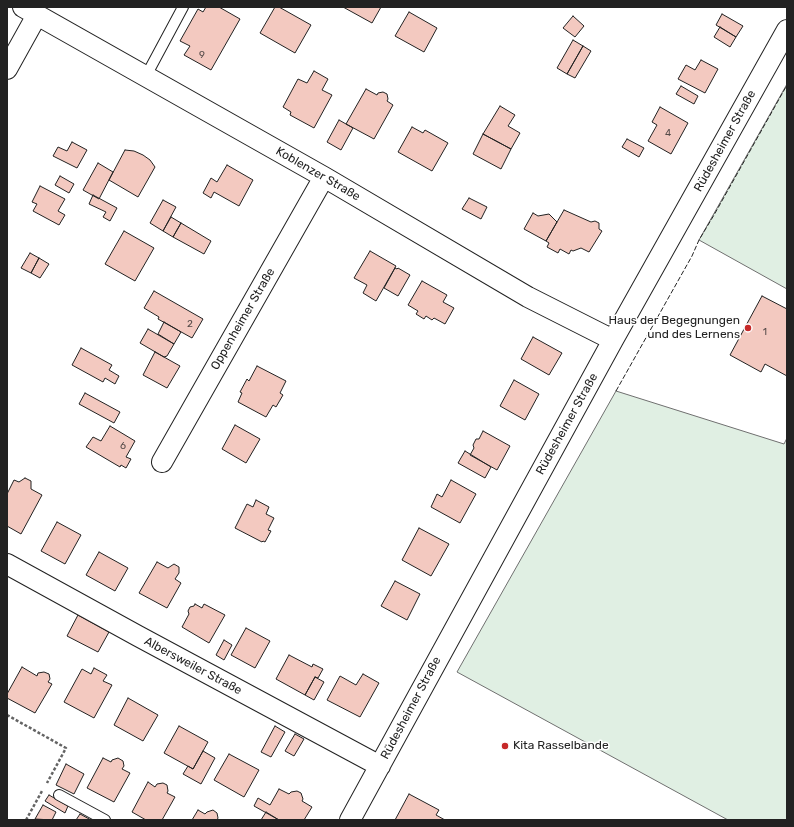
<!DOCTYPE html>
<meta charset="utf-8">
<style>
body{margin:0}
#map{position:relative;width:794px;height:827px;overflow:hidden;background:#fff;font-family:Rubik,sans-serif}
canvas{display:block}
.frame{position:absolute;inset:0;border:8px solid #222;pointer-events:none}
</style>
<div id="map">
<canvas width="794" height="827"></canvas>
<div class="frame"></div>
</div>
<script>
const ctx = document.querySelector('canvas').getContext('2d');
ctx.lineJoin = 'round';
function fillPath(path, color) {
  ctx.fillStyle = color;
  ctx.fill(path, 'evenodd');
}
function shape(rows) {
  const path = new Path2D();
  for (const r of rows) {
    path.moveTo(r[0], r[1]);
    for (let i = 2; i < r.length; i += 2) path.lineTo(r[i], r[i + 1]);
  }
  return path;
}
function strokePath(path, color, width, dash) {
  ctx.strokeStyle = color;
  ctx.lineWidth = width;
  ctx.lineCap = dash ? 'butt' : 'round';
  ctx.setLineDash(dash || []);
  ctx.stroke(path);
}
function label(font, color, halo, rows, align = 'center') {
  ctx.font = font + ' Rubik,sans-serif';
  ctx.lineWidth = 3;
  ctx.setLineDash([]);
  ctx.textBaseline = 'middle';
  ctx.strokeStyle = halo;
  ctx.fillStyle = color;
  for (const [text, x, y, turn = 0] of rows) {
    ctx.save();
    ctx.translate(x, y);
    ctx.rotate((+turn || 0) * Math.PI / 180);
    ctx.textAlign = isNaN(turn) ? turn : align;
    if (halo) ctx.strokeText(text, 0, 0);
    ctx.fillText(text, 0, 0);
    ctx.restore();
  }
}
const green = shape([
 [787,84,787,289,699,240,787,84],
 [616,391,784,444,787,438,787,820,728,820,457,672,616,391]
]);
fillPath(green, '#e0efe3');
strokePath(green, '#6f6f6f', 1);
const building = shape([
 [206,7,219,7,240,19,211,70,184,55,190,46,180,41,198,9,203,12,206,7],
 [275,7,279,7,311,25,295,53,260,33,275,7],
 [343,7,381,7,372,23,343,7],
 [409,12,437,28,424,52,395,36,409,12],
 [722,14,743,26,736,37,716,25,722,14],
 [573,16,584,26,575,37,563,28,573,16],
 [720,27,736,37,730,47,714,37,720,27],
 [573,40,583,46,567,74,557,68,573,40],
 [583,46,591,51,575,78,567,74,583,46],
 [701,60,718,69,705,93,678,79,686,65,695,70,701,60],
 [314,71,328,79,322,90,332,95,314,128,290,115,291,112,283,107,298,79,307,83,314,71],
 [681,86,698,96,694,104,676,94,681,86],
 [366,89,377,95,378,93,383,92,387,94,388,99,387,101,393,105,374,139,346,124,366,89],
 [500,106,515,115,508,126,520,133,511,149,483,134,500,106],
 [660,107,688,123,671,154,648,141,657,125,652,122,660,107],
 [339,120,353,128,341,150,327,142,339,120],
 [412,127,423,133,425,130,448,143,432,171,398,152,412,127],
 [483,134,511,149,501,169,473,154,483,134],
 [627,139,644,148,639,157,622,147,627,139],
 [72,142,87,150,77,168,53,156,58,147,67,151,72,142],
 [125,150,134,151,143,155,150,160,155,167,138,197,109,180,125,150],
 [98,163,113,172,99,199,83,190,98,163],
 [227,165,253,180,239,206,214,192,211,198,203,193,211,178,217,182,227,165],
 [60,176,74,184,69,193,55,185,60,176],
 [40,186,65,199,58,211,65,215,59,225,33,211,37,204,32,202,40,186],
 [93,195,117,208,110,221,103,217,106,212,89,204,93,195],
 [469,198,487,207,481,219,462,209,469,198],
 [163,200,176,207,163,231,150,223,163,200],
 [564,210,591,222,595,221,599,223,599,229,602,231,589,252,581,248,573,251,571,250,569,254,560,249,558,253,547,247,549,243,546,241,564,210],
 [533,213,538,216,549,214,557,222,546,241,524,229,533,213],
 [171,217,181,223,173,237,163,231,171,217],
 [181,223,211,241,204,254,173,237,181,223],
 [124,231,154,248,135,281,105,264,124,231],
 [370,251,396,266,376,301,363,293,367,285,354,278,370,251],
 [30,253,39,258,31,273,21,268,30,253],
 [39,258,49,264,40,278,31,273,39,258],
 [395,268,397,269,398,268,410,275,398,296,384,288,395,268],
 [422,281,447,295,443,302,454,308,445,324,434,318,432,320,426,316,424,319,416,314,418,311,408,305,422,281],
 [154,291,203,319,192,338,158,319,159,317,144,308,154,291],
 [762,296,787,309,787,376,765,364,761,372,730,355,762,296],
 [164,322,181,332,174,344,158,334,164,322],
 [148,329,174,344,167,356,164,357,140,343,148,329],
 [533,337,562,353,549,375,521,359,533,337],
 [81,348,112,365,109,370,119,376,115,384,105,378,103,382,72,365,81,348],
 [155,352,180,366,167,388,143,375,155,352],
 [257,366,286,381,280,393,283,395,276,407,273,405,266,417,238,402,242,393,240,392,247,379,249,381,257,366],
 [514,380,539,394,525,420,500,406,514,380],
 [85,393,120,412,114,423,79,404,85,393],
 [235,425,260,439,246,463,222,449,235,425],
 [110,426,135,441,126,457,131,459,126,468,121,465,120,467,86,447,93,437,101,441,110,426],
 [483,431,510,446,497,470,470,455,474,448,473,445,476,439,479,439,483,431],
 [465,451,491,467,485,478,458,463,465,451],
 [25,478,31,481,31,489,42,495,21,534,7,526,7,494,14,480,19,482,25,478],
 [451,480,476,494,460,523,431,507,437,494,442,497,451,480],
 [256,500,269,507,266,514,274,518,268,530,271,531,265,542,263,541,262,542,235,528,247,504,253,507,256,500],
 [57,522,81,535,65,564,41,551,57,522],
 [419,528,449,544,431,576,402,560,419,528],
 [99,552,128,568,115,591,86,575,99,552],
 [157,562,168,568,174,564,179,567,179,573,175,579,181,583,167,608,139,593,157,562],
 [395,581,420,594,407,620,381,606,395,581],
 [195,604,202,608,204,604,225,615,209,643,182,627,189,614,188,611,190,607,194,606,195,604],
 [78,615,109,632,98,652,67,636,78,615],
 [246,628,270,641,255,668,231,655,246,628],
 [224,640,232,645,224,660,216,655,224,640],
 [289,655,312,667,313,664,323,669,318,678,315,677,305,695,276,679,289,655],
 [22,667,37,676,38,673,44,672,49,674,50,679,48,682,52,684,35,713,7,698,7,694,22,667],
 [94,668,107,675,103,681,112,685,94,718,64,702,82,669,91,674,94,668],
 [363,674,379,683,360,717,327,700,340,676,356,685,363,674],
 [315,677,324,682,314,700,305,695,315,677],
 [128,698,158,715,143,741,114,725,128,698],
 [179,726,208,742,193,769,164,753,179,726],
 [275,726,285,732,271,757,261,752,275,726],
 [295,734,304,739,294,756,285,751,295,734],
 [203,751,215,758,201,784,183,774,188,766,193,769,203,751],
 [229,754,259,770,244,797,214,780,229,754],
 [103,758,111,762,112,760,118,758,123,761,124,766,122,769,130,773,114,802,87,788,103,758],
 [66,764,84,774,74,794,56,785,66,764],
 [148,782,155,787,157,784,163,783,167,785,168,791,167,793,175,797,162,820,146,820,132,812,148,782],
 [279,789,289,794,291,792,297,791,301,793,303,799,302,801,312,807,304,820,279,820,254,806,258,798,270,805,279,789],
 [409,794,439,810,436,815,445,820,395,820,409,794],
 [49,795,68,806,65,813,45,801,49,795],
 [43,805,56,812,52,820,35,819,43,805],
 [198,810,205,814,207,812,213,810,217,813,218,818,217,820,192,820,198,810],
 [266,812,279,820,261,820,266,812],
 [80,814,91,820,76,820,80,814]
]);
fillPath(building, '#f3c9c0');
strokePath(building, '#222', 1);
const lane = shape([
 [146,76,183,7],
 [59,795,105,820]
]);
const street = shape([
 [23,7,324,177,528,297,613,340],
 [7,69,37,15],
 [162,462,324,177],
 [7,564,138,636,380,766],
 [350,820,613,340,787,30]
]);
strokePath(lane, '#222', 12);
strokePath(street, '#222', 22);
strokePath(shape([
 [7,715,66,748,47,783],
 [26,820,42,791]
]), '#646464', 2.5, [3, 2]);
strokePath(lane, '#fff', 10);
strokePath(street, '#fff', 20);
strokePath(shape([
 [616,391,692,256,699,240,714,215,787,85]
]), '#222', 1, [5, 2]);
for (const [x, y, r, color] of [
 [748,328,4,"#c62828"],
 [505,746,4,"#c62828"]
]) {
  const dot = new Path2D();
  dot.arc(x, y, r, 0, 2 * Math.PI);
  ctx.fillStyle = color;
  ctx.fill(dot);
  strokePath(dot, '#fff', 1.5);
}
label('10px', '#564c4a', null, [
 ["9",202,55],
 ["4",668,133],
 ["2",190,324],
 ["1",765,332],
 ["6",123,446]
]);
label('12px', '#222', '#fff', [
 ["Rüdesheimer Straße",725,141,-61],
 ["Koblenzer Straße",318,174,30],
 ["Oppenheimer Straße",243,319,-60],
 ["Rüdesheimer Straße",567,424,-61],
 ["Albersweiler Straße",193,666,28],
 ["Rüdesheimer Straße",411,708,-62]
]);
label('12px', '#222', '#fff', [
 ["Haus der Begegnungen",740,321],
 ["und des Lernens",740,335],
 ["Kita Rasselbande",513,746,"left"]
], 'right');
</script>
